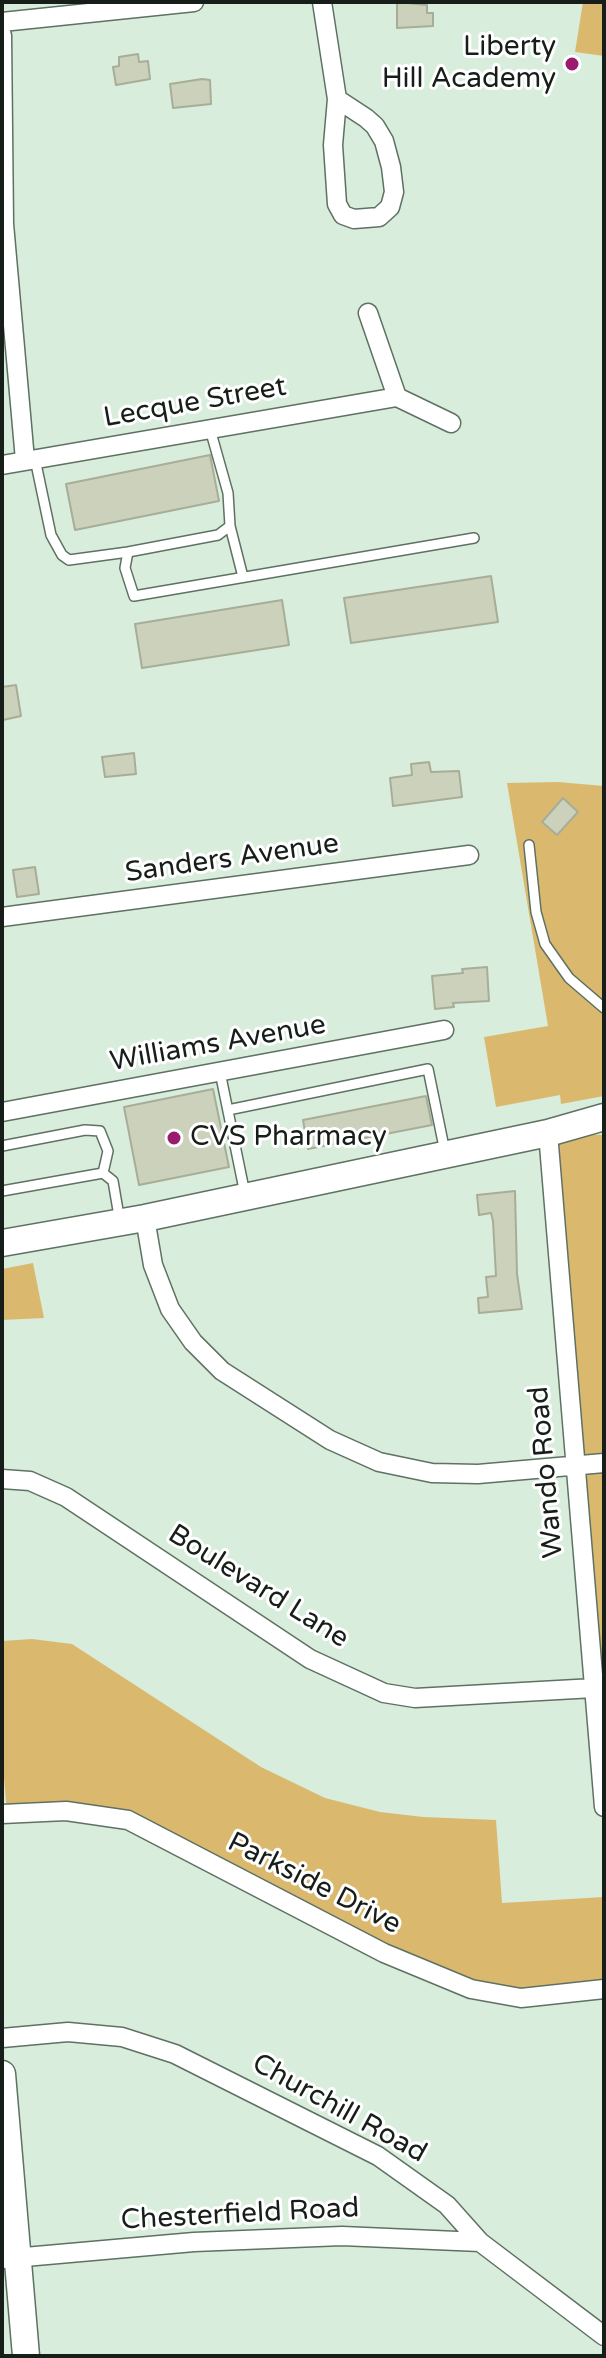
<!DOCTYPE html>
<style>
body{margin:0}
#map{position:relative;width:606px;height:2358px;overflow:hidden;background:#d8eddc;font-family:"Varela Round",sans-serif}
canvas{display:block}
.frame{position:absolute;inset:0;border:4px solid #171e19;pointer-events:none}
</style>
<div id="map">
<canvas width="606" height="2358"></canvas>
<div class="frame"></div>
</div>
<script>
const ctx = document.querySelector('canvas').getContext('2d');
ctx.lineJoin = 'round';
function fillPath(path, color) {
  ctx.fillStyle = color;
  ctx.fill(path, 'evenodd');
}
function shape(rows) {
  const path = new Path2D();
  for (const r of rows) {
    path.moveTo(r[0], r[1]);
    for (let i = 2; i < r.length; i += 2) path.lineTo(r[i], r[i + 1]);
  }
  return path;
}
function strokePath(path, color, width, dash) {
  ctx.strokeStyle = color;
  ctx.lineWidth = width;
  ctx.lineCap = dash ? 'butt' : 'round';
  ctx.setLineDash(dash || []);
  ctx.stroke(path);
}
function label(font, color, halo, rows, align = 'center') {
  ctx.font = font + ' "Varela Round",sans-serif';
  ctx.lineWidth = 6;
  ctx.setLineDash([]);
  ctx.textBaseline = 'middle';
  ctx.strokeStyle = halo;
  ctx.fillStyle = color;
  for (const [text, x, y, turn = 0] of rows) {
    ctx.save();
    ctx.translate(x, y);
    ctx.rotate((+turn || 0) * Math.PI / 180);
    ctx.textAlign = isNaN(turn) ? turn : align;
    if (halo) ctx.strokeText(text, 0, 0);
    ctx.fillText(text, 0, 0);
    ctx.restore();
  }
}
fillPath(shape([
 [583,2,604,2,604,56,575,52],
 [558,782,604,786,604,1096,561,1104,560,1095,496,1107,484,1037,548,1026,507,783],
 [548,1133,604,1135,604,1758],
 [33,1263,44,1318,2,1320,2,1269],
 [32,1639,72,1644,261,1767,325,1798,380,1812,423,1817,496,1820,502,1903,604,1897,604,1989,471,1989,128,1820,7,1814,2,1753,2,1641]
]), '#dab96f');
const building = shape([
 [397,2,427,5,427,13,433,13,433,26,397,28,397,2],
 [138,54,139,62,148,61,150,79,116,85,113,67,119,66,119,57,138,54],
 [202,79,210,80,211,104,173,108,170,84,202,79],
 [210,455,219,501,75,530,66,484,210,455],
 [491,576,498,622,351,643,344,598,491,576],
 [282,600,289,645,142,668,135,624,282,600],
 [16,685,21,716,3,720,2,687,16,685],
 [134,753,136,774,105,777,102,757,134,753],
 [429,762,431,772,459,771,462,797,393,806,390,778,412,775,411,764,429,762],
 [563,798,578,812,557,835,542,822,563,798],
 [35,867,39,894,17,897,13,870,35,867],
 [487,967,489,1001,453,1003,454,1007,435,1009,432,976,463,973,462,969,487,967],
 [213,1089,229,1167,139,1185,124,1107,213,1089],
 [426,1096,432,1125,308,1149,303,1120,426,1096],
 [515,1191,517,1274,522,1309,479,1313,478,1298,488,1297,486,1277,496,1276,493,1221,491,1213,479,1215,477,1195,515,1191]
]);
fillPath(building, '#cbd1bb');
strokePath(building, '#a8ad98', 2);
const lane = shape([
 [210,429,228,493,230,526,218,535,128,552,125,568,134,596,474,538],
 [35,459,51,535,62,555,69,560,128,552],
 [230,526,243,577],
 [529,845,536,912,545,944,569,978,604,1008],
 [220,1072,245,1194],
 [228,1110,428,1069,445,1152],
 [2,1146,85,1130,100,1131,108,1151,103,1173],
 [2,1191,103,1173,113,1181,120,1222]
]);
const street = shape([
 [322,2,337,99,333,145,337,204,343,215,354,219,379,217,390,207,394,192,391,167,384,141,375,126,366,118,337,99],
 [2,22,194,2],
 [2,35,4,224,25,460],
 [368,313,397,397,451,423],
 [2,465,397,397],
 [2,917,469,855],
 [2,1112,444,1030],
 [548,1133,604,1807],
 [145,1218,153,1265,170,1309,193,1342,222,1371,330,1440,379,1462,432,1473,478,1474,604,1463],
 [2,1479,30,1481,66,1497,310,1659,384,1693,415,1698,594,1688],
 [2,1814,66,1811,128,1820,384,1953,471,1989,521,1998,604,1989],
 [2,2038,68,2032,122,2037,175,2054,378,2156,447,2205,480,2242,604,2336],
 [2,2259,194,2242,342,2236,480,2242]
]);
const secondary = shape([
 [2,1243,145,1218,548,1133,604,1117],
 [2,2074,26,2356]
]);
strokePath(lane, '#5e7162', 12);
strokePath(street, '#5e7162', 21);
strokePath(secondary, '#5e7162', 29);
strokePath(lane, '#fff', 9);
strokePath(street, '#fff', 18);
strokePath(secondary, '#fff', 26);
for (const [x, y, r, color] of [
 [572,64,8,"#9d1b6e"],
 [174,1138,8,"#9d1b6e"]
]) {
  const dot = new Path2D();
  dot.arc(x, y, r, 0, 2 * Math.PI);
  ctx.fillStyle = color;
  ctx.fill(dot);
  strokePath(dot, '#fff', 3);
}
label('28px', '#171e19', '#fff', [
 ["Liberty",556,48],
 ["Hill Academy",556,80],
 ["CVS Pharmacy",190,1138,"left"]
], 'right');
label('28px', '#171e19', '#fff', [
 ["Lecque Street",195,403,-10],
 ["Sanders Avenue",232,859,-8],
 ["Williams Avenue",218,1044,-10],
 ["Wando Road",547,1472,-95],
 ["Boulevard Lane",258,1587,32],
 ["Parkside Drive",314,1884,27],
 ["Churchill Road",339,2109,29],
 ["Chesterfield Road",240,2215,-3]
]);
</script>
